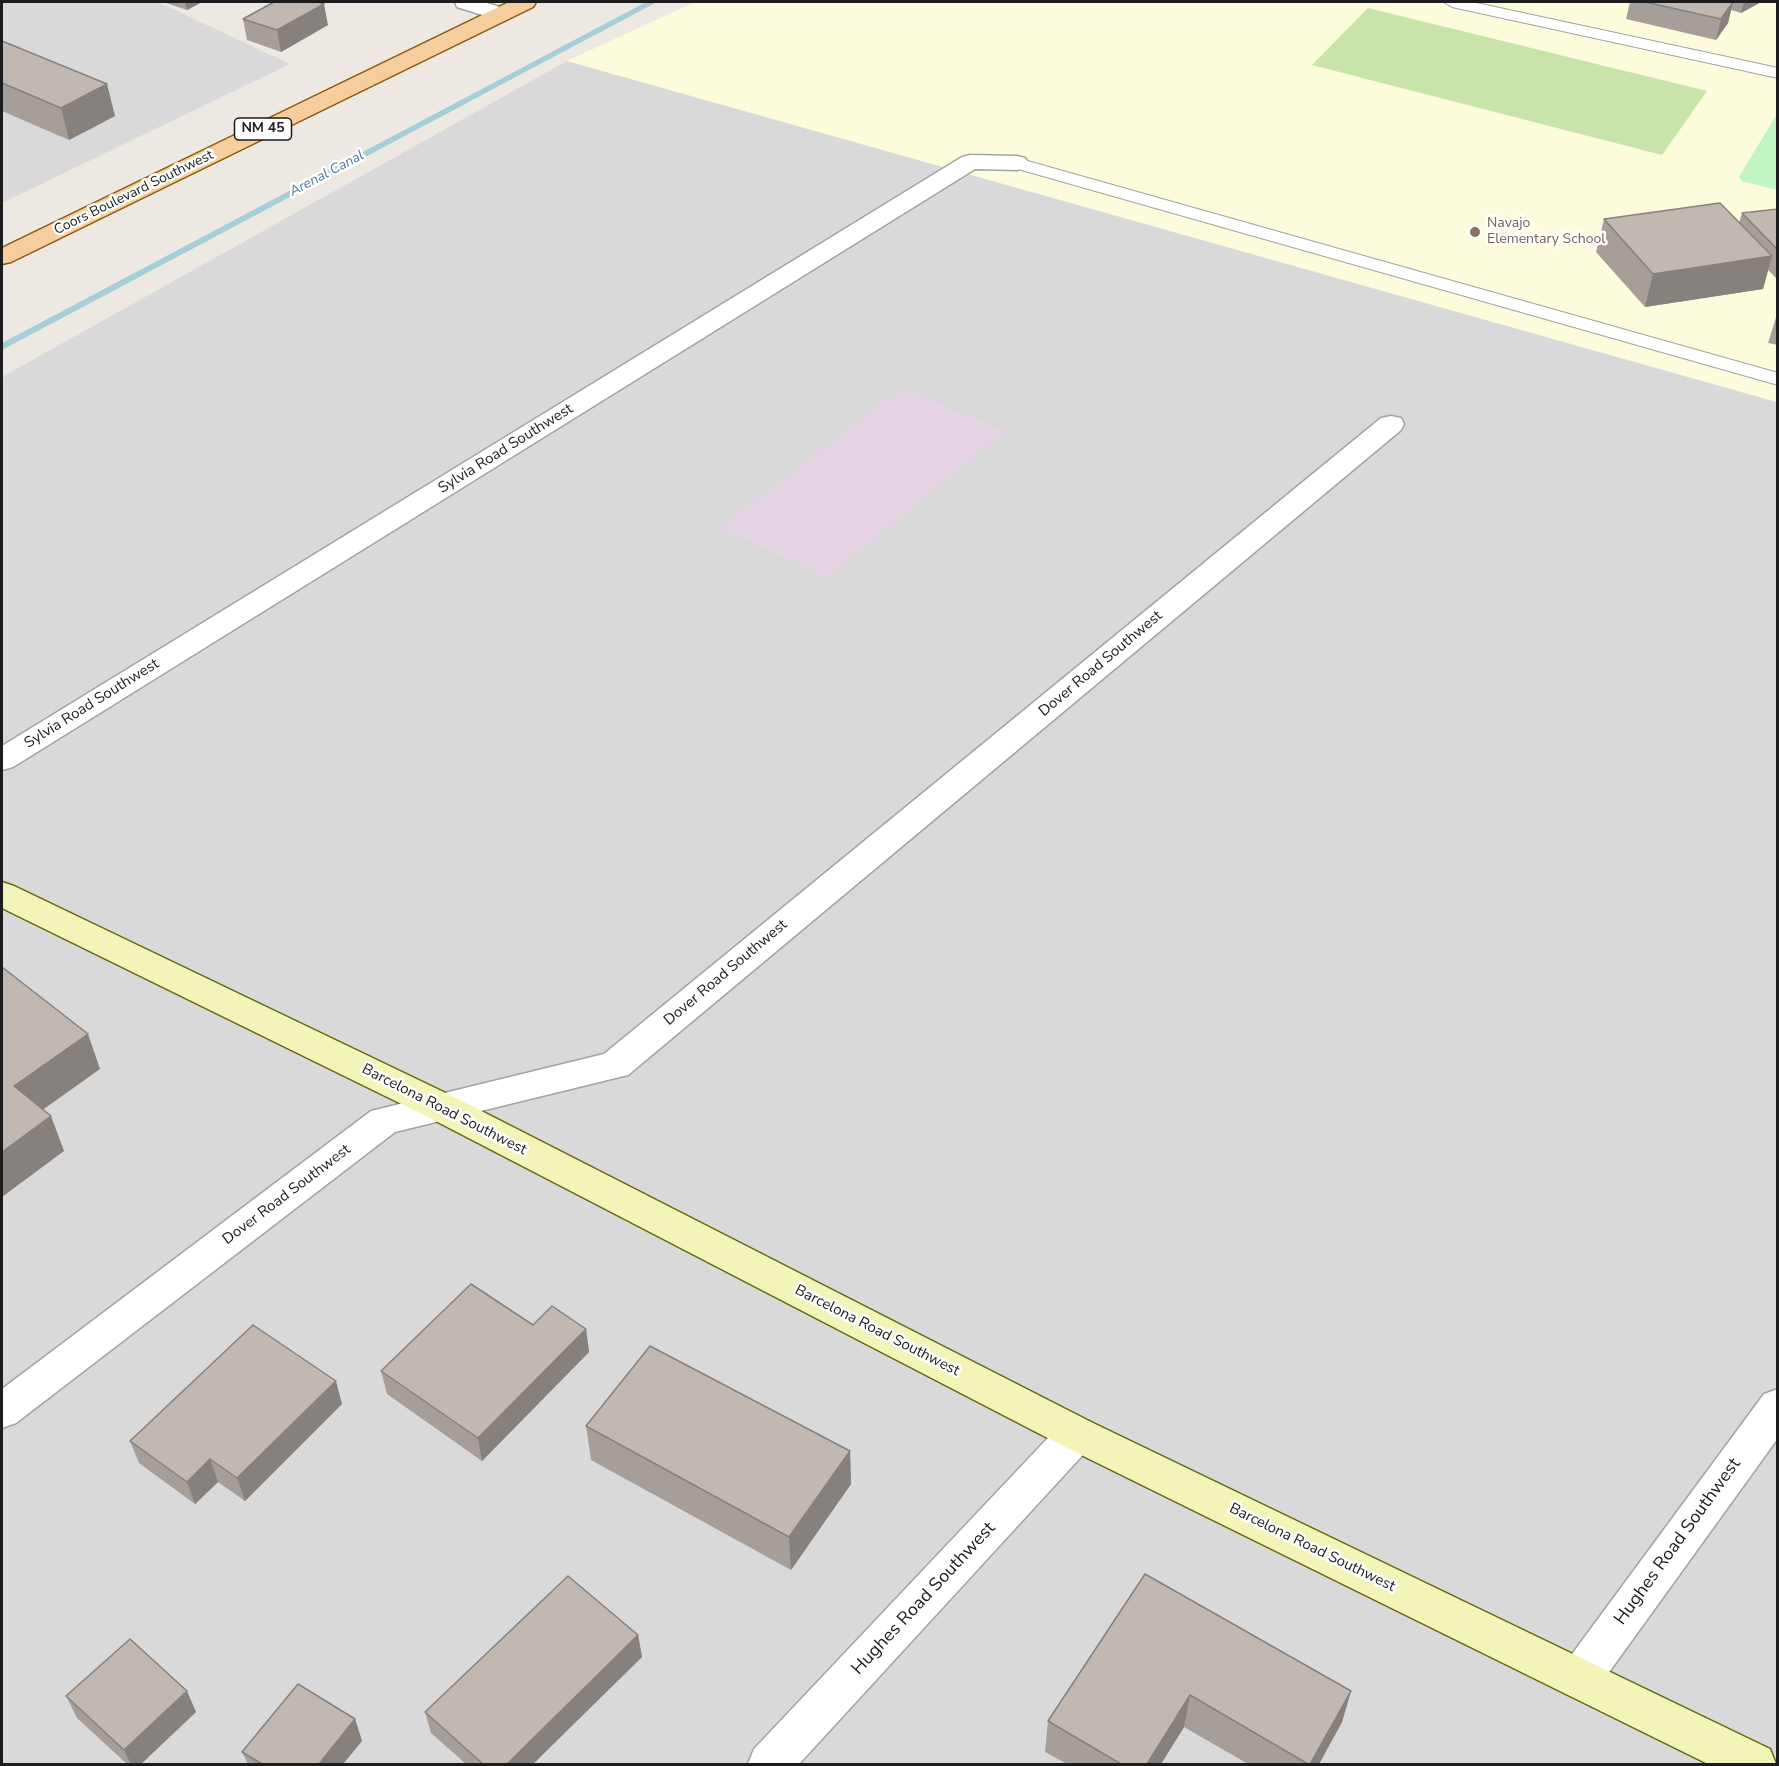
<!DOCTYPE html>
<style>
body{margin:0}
#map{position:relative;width:1779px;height:1766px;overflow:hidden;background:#ede9e2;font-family:"Nunito Sans",sans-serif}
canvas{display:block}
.frame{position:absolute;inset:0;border:3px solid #1c1c1c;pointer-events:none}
</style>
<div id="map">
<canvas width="1779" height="1766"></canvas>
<div class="frame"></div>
</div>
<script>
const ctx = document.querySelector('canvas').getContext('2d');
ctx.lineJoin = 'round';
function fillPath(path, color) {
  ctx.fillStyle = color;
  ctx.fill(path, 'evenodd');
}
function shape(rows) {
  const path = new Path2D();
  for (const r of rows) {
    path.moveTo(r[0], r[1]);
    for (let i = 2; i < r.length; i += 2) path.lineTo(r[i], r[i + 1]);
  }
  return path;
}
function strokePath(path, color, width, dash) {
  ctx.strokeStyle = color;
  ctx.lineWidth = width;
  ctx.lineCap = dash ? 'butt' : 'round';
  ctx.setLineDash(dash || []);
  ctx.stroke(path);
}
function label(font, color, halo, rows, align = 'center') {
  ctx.font = font + ' "Nunito Sans",sans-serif';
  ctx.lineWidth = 5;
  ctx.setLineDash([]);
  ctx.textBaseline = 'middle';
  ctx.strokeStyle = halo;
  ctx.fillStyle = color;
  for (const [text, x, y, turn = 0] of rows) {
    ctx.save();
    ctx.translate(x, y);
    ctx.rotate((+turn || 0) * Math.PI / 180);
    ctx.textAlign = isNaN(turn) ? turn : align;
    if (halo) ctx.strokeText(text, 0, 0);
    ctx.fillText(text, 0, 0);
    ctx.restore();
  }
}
fillPath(shape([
 [2,2,158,2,290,64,2,203],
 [567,61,1777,402,1777,1764,2,1764,2,377]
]), '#dad9d9');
fillPath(shape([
 [901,388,1005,431,828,577,720,528]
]), '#e5d4e3');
fillPath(shape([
 [695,2,1777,2,1777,402,567,61]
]), '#fcfbdb');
fillPath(shape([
 [1368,8,1707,91,1662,155,1312,65]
]), '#c9e4ab');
fillPath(shape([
 [1777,114,1777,190,1742,181,1739,177]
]), '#c1f5c3');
fillPath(shape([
 [646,2,657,2,2,350,2,343,646,2]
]), '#a5ced8');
const lane = shape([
 [1444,2,1472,2,1778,68,1778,78,1452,7,1444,2],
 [1017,158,1778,373,1778,385,1011,167,1008,163,1011,159,1017,158]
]);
const street = shape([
 [455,2,484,2,506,9,509,14,506,19,498,20,457,7,455,2],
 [970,155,1017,156,1025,158,1029,163,1025,168,1017,170,975,169,13,767,2,770,2,746,962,157,970,155],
 [1391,416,1401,418,1404,424,1401,430,628,1075,395,1132,16,1423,2,1428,2,1389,371,1111,604,1054,1381,418,1391,416],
 [1778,1389,1778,1438,1594,1693,1579,1699,1564,1693,1557,1679,1564,1665,1764,1394,1778,1389],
 [1077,1417,1091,1422,1097,1434,1091,1446,799,1764,748,1764,754,1749,1063,1422,1077,1417]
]);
const secondary = shape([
 [2,882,14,886,454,1097,1091,1422,1770,1749,1776,1764,1708,1764,1063,1446,428,1117,2,908,2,882]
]);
const primary = shape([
 [509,2,536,2,533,7,11,262,2,264,2,248,509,2]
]);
strokePath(lane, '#a3a3a3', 2);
strokePath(street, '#a3a3a3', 3);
strokePath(secondary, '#626a0c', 3);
strokePath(primary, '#895b0a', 3);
fillPath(lane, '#fff');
fillPath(street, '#fff');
fillPath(secondary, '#f3f4b8');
fillPath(primary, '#f5cd9f');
fillPath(shape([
 [163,2,202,2,187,10],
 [1630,2,1761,2,1741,13,1731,10,1728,23,1716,40,1626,19],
 [243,19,328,25,281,52,247,40],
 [2,41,115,116,69,140,2,111],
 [1778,209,1778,280,1768,270,1763,289,1645,307,1596,252,1604,219,1739,223,1742,213],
 [1778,311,1778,345,1768,343],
 [586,1329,589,1352,482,1461,387,1394,381,1371],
 [342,1404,245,1501,218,1482,195,1504,139,1463,130,1441],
 [586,1426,850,1451,851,1484,791,1570,591,1460],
 [1145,1574,1351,1691,1342,1722,1319,1764,1248,1764,1184,1727,1161,1764,1067,1764,1045,1752,1048,1721],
 [638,1635,642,1657,533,1764,466,1764,431,1733,425,1712],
 [66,1696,196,1712,141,1764,127,1764,77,1718],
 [355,1719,362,1741,343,1764,248,1764,242,1752]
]), '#a69e99');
fillPath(shape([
 [185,2,202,2,187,10],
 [1733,2,1728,23,1716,40,1721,19],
 [1744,2,1761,2,1741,13],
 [324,4,328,25,281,52,277,30],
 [107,84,115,116,69,140,61,108],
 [1772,256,1763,289,1645,307,1653,274],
 [88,1034,100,1069,27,1121,14,1086],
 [51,1116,64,1151,2,1197,2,1152],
 [586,1329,589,1352,482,1461,478,1438],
 [336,1381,342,1404,245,1501,237,1478],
 [850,1451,851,1484,791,1570,789,1537],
 [210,1459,218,1482,195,1504,187,1482],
 [638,1635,642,1657,533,1764,507,1764],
 [187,1691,196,1712,141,1764,131,1764,124,1750],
 [1351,1691,1342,1722,1319,1764,1310,1764],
 [1190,1695,1184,1727,1161,1764,1147,1764],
 [355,1719,362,1741,343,1764,319,1764]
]), '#87817d');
const building = shape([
 [274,2,318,2,324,4,277,30,243,19,274,2],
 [1645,2,1733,2,1721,19,1645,2],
 [2,41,107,84,61,108,2,83,2,41],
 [1720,203,1772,256,1653,274,1604,219,1720,203],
 [1778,209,1778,250,1742,213,1778,209],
 [2,967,88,1034,14,1086,51,1116,2,1152,2,967],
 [471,1284,533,1325,552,1306,586,1329,478,1438,381,1371,471,1284],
 [253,1325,336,1381,237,1478,210,1459,187,1482,130,1441,253,1325],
 [650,1346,850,1451,789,1537,586,1426,650,1346],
 [1145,1574,1351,1691,1310,1764,1308,1764,1190,1695,1147,1764,1121,1764,1048,1721,1145,1574],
 [568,1576,638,1635,507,1764,483,1764,425,1712,568,1576],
 [130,1639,187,1691,124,1750,66,1696,130,1639],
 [298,1684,355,1719,319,1764,262,1764,242,1752,298,1684]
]);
fillPath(building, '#c1b8b2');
strokePath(building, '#87817d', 1.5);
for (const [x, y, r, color] of [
 [1475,232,6,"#8d6e63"]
]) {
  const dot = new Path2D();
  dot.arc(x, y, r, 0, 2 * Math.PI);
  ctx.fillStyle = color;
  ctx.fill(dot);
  strokePath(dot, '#fff', 2);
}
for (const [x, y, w] of [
 [263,129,57]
]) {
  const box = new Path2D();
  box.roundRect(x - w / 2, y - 11, w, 22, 4.5);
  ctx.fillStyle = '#fff';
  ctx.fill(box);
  strokePath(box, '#1c1c1c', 1.5);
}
label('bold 14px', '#1c1c1c', null, [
 ["NM 45",263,129]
]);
label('italic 14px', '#4d789d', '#fff', [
 ["Arenal Canal",327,174,-28]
]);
label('14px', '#1c1c1c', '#fff', [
 ["Coors Boulevard Southwest",134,193,-26]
]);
label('14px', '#785e54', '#fff', [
 ["Navajo",1487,224],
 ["Elementary School",1487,240]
], 'left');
label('15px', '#1c1c1c', '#fff', [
 ["Sylvia Road Southwest",506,449,-32],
 ["Dover Road Southwest",1101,664,-40],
 ["Sylvia Road Southwest",92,704,-32],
 ["Dover Road Southwest",726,973,-40],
 ["Barcelona Road Southwest",444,1110,27],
 ["Dover Road Southwest",287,1195,-37],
 ["Barcelona Road Southwest",877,1331,27],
 ["Barcelona Road Southwest",1312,1548,26]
]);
label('18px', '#1c1c1c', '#fff', [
 ["Hughes Road Southwest",1678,1542,-54],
 ["Hughes Road Southwest",924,1599,-47]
]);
</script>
